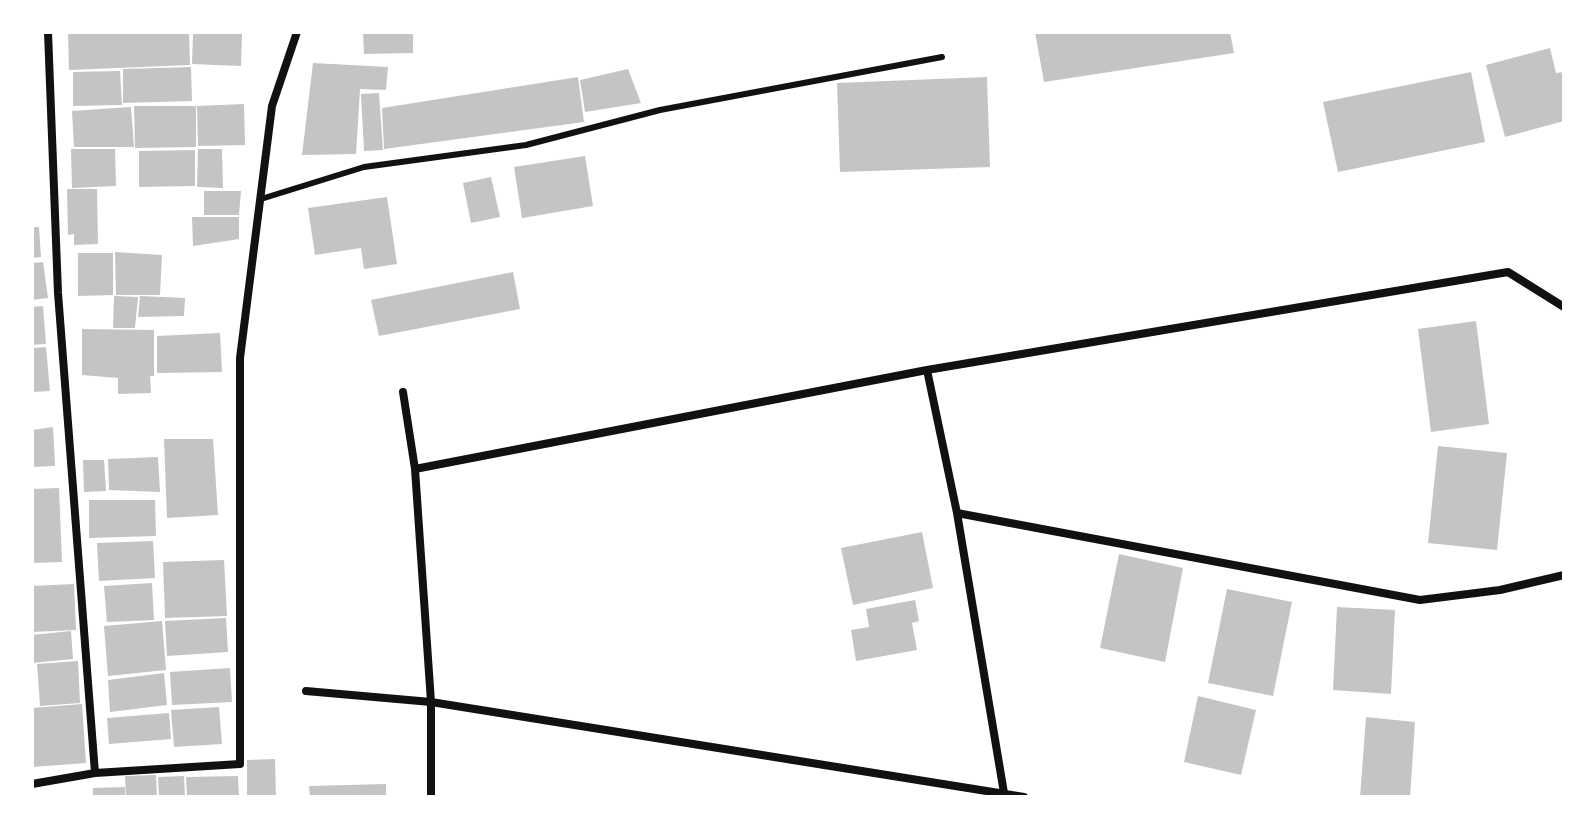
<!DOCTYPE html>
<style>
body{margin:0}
#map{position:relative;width:1596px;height:829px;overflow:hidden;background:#fff;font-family:"DejaVu Sans",sans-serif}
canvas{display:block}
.frame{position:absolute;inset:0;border:34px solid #fff;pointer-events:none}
</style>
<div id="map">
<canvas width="1596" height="829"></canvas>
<div class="frame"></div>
</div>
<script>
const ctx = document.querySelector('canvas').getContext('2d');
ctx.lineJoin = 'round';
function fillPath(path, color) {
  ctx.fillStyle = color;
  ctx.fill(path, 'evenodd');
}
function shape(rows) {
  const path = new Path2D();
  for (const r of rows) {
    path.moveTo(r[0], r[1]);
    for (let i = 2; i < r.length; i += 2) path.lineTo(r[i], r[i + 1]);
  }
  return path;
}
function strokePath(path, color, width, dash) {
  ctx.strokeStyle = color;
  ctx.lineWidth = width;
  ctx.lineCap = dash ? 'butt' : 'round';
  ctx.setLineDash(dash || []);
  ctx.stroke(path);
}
fillPath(shape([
 [68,32,189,32,190,65,69,70],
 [193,32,242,33,241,66,192,64],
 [363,32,413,32,413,53,364,54],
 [1035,32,1230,32,1234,53,1044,82],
 [1550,48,1556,73,1564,72,1564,121,1505,137,1486,65],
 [313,63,388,67,386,90,360,89,356,154,302,155],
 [191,67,192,101,123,103,123,69],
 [628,69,641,103,585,112,580,80],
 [120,71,122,105,73,106,73,72],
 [1471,72,1485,142,1338,172,1323,102],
 [578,77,584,122,384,149,382,108],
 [987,77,990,167,840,172,837,83],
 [379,93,383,150,364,151,361,94],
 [244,104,245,145,198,146,197,106],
 [134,106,196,106,196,147,135,148],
 [131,107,134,147,74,147,72,111],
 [71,149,115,149,116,186,72,188],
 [198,149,222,149,223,188,197,187],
 [195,150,195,186,139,187,139,151],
 [585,156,593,206,522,218,514,167],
 [491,177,500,217,471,223,463,183],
 [67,189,97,189,98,244,74,245,74,234,68,235],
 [204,191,241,191,239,215,204,215],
 [387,197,397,264,364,269,361,248,315,255,308,208],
 [192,217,239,217,239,239,193,246],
 [32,227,39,227,41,257,32,258],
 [115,252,162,255,160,295,116,295],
 [78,253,113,253,113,295,78,296],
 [43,262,48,298,32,300,32,263],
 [513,272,520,309,379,336,371,300],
 [114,296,138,297,135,328,113,328],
 [140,296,185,298,184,316,138,317],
 [43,306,46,344,32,345,32,307],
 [1476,321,1489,424,1431,432,1418,329],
 [82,329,154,330,154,376,150,376,151,393,118,394,118,378,82,375],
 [220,333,222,372,157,373,157,336],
 [46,347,50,391,32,392,32,348],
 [53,427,55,466,32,467,32,430],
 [164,439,213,439,218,515,167,518],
 [1438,446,1507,453,1497,550,1428,543],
 [158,457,160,492,109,490,108,459],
 [83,460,104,460,106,491,84,492],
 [59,488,62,562,32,563,32,489],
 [89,500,155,500,156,536,89,538],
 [922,532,933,588,853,605,841,548],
 [153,541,155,578,99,581,97,543],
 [1119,554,1183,568,1165,662,1100,648],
 [224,560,227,616,165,618,163,562],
 [152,583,154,620,107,622,104,586],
 [74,584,76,630,32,632,32,586],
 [1227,589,1292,602,1273,696,1208,683],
 [915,600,919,621,912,623,917,650,856,661,851,630,869,627,866,609],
 [1337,607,1395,610,1391,694,1333,690],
 [226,618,228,652,167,656,165,621],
 [162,621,166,670,108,676,104,626],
 [71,631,73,659,32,663,32,635],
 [78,661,80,703,40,706,37,664],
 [230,668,232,702,172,705,170,672],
 [164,673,167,705,110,712,108,680],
 [1198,696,1256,710,1241,775,1184,762],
 [82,704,86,763,32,767,32,708],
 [219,707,222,744,174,747,171,710],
 [169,713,171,739,109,744,107,718],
 [1366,717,1415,722,1410,797,1360,797],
 [275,759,276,797,247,797,247,760],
 [156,775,157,797,126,797,125,776],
 [184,776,185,797,159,797,158,777],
 [238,776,239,797,187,797,186,777],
 [386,784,386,797,310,797,309,786],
 [125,787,125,797,93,797,93,788]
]), '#c4c4c4');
strokePath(shape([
 [261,199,364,167,526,145,660,110,942,57]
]), '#111', 6);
strokePath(shape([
 [48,32,58,293,95,773],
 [927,370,957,513,1004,793],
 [403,392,415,469,431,702,431,797],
 [415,469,927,370,1508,272,1564,307],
 [957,513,1420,600,1500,590,1564,575],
 [306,691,431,702,1024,797],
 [32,784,95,773,240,764,240,358,272,106,297,32]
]), '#111', 8);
</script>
